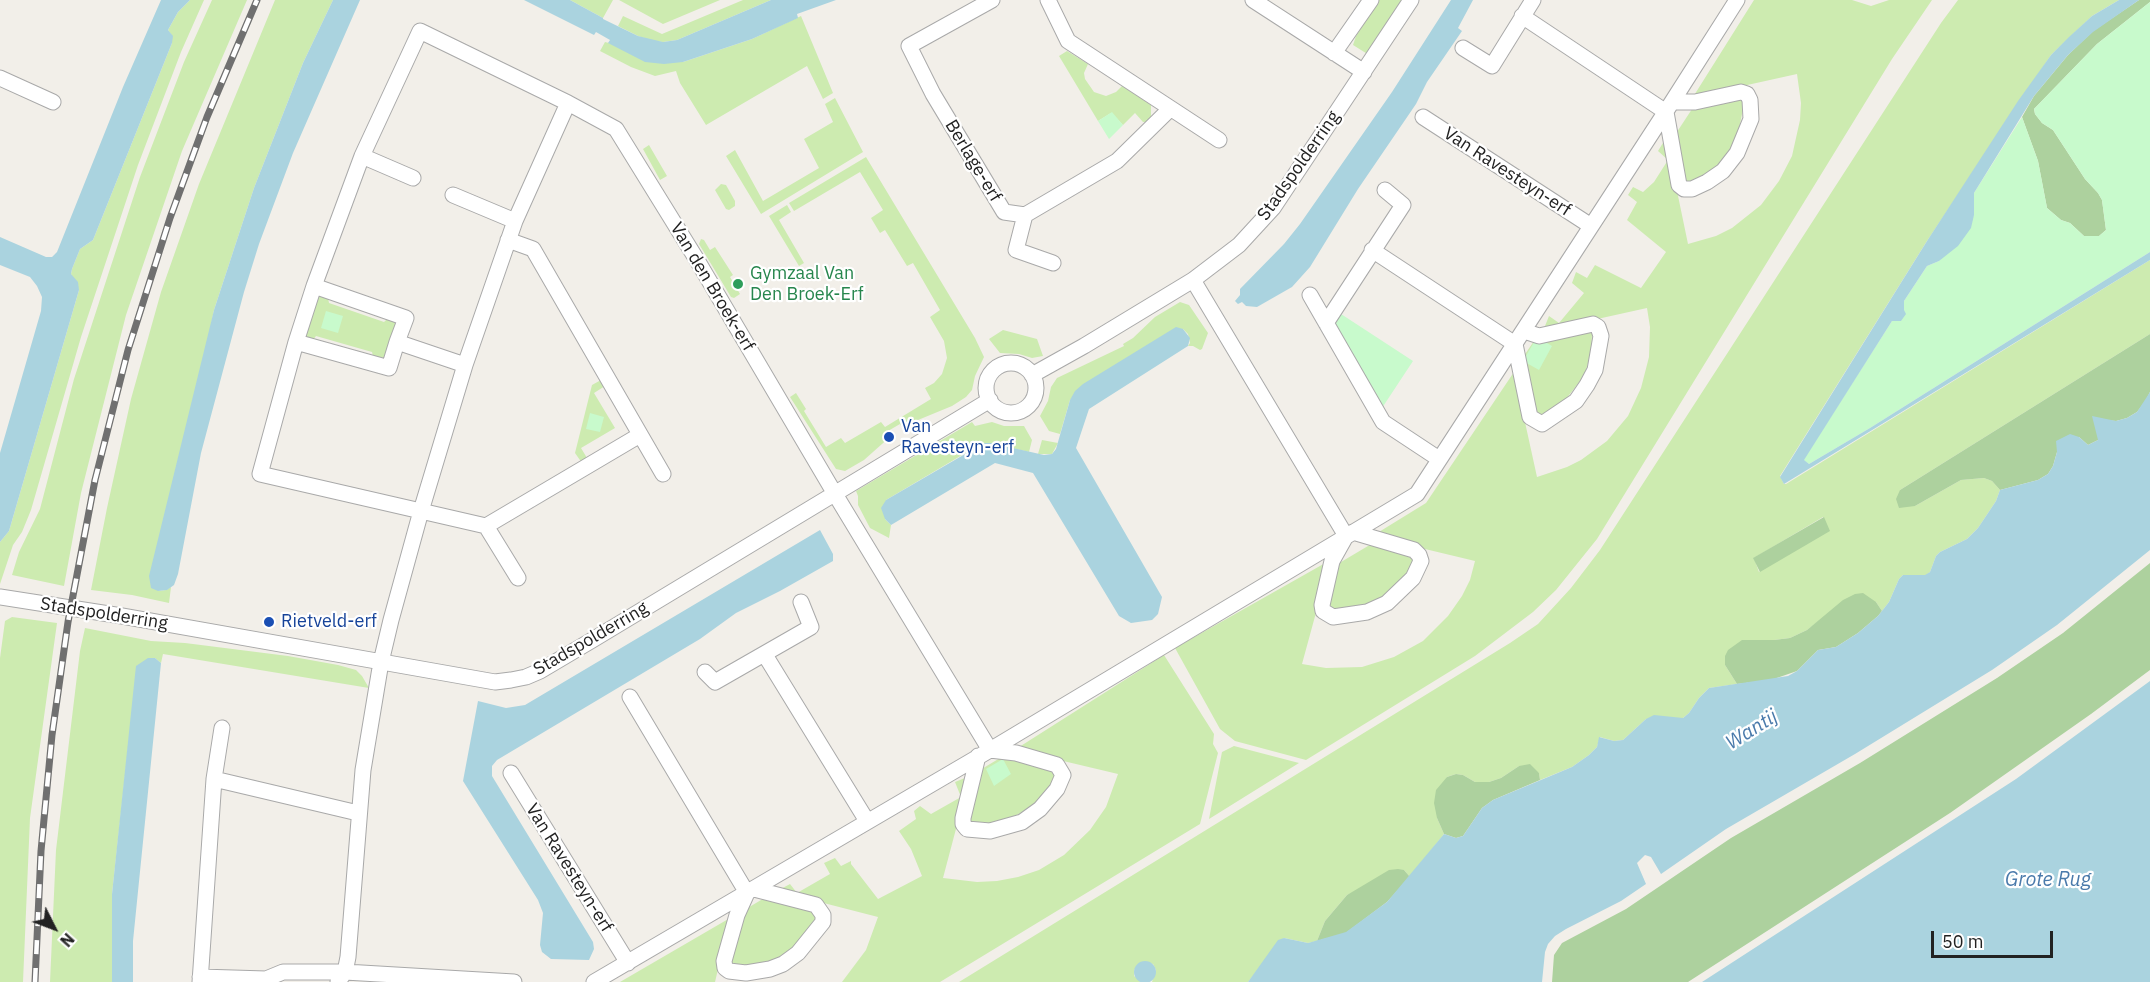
<!DOCTYPE html>
<style>
body{margin:0}
#map{position:relative;width:2150px;height:982px;overflow:hidden;background:#f2efe9;font-family:"IBM Plex Sans",sans-serif}
canvas{display:block}
.north{position:absolute;left:24px;top:898px;width:60px;height:60px;-webkit-text-stroke:4px #fff;paint-order:stroke;rotate:132deg;font-size:16px;font-weight:700;line-height:24px;text-align:center;color:#222}
.north::after{content:'';display:block;margin:auto;width:21px;height:27px;background:#222;clip-path:polygon(50% 0,100% 100%,50% 72%,0 100%)}
.scale{position:absolute;left:1931px;top:931px;width:122px;height:27px;box-sizing:border-box;border:3px solid #222;border-top:0;padding-left:8px;font-size:18px;line-height:21px;white-space:nowrap;color:#222;-webkit-text-stroke:4px #fff;paint-order:stroke}
</style>
<div id="map">
<canvas width="2150" height="982"></canvas>
<div class="north">N</div>
<div class="scale">50 m</div>
</div>
<script>
const ctx = document.querySelector('canvas').getContext('2d');
ctx.lineJoin = 'round';
function fillPath(path, color) {
  ctx.fillStyle = color;
  ctx.fill(path, 'evenodd');
}
function shape(rows) {
  const path = new Path2D();
  for (const r of rows) {
    if (r.length === 3) {
      path.moveTo(r[0] + r[2], r[1]);
      path.arc(r[0], r[1], r[2], 0, 2 * Math.PI);
      continue;
    }
    path.moveTo(r[0], r[1]);
    for (let i = 2; i < r.length; i += 2) path.lineTo(r[i], r[i + 1]);
  }
  return path;
}
function strokePath(path, color, width, dash) {
  ctx.strokeStyle = color;
  ctx.lineWidth = width;
  ctx.lineCap = dash ? 'butt' : 'round';
  ctx.setLineDash(dash || []);
  ctx.stroke(path);
}
function label(font, color, halo, rows, align = 'center') {
  ctx.font = font + ' "IBM Plex Sans",sans-serif';
  ctx.lineWidth = 4.5;
  ctx.setLineDash([]);
  ctx.textBaseline = 'middle';
  ctx.strokeStyle = halo;
  ctx.fillStyle = color;
  for (const [text, x, y, turn = 0] of rows) {
    ctx.save();
    ctx.translate(x, y);
    ctx.rotate((+turn || 0) * Math.PI / 180);
    ctx.textAlign = isNaN(turn) ? turn : align;
    if (halo) ctx.strokeText(text, 0, 0);
    ctx.fillText(text, 0, 0);
    ctx.restore();
  }
}
fillPath(shape([
 [190,0,204,0,181,52,138,165,81,337,31,510,22,532,13,545,0,584,0,542,9,531,79,290,71,274,72,269,80,249,93,240,172,43,172,36,168,30,178,12],
 [212,0,247,0,182,151,126,315,81,493,64,586,12,575,19,552,40,509,74,379,140,177,184,62],
 [275,0,333,0,303,63,254,188,214,310,158,591,166,590,171,587,169,603,132,595,91,590,107,508,131,399,161,292,199,184],
 [570,0,613,0,603,18],
 [619,0,720,0,663,24],
 [743,0,771,0,677,40,663,42,653,41,638,36,618,26,623,16,662,34],
 [1379,0,1405,0,1369,55,1353,45,1356,36],
 [1754,0,1852,0,1871,6,1889,0,1932,0,1892,59,1597,539,1556,590,1533,612,1475,656,1306,760,1235,741,1220,729,1175,648,1327,562,1329,565,1302,664,1326,668,1362,667,1394,657,1423,641,1448,616,1462,596,1470,580,1475,561,1375,537,1374,535,1426,503,1514,372,1537,477,1567,467,1581,460,1607,441,1628,416,1641,388,1649,357,1650,327,1647,308,1543,331,1549,316,1559,323,1584,293,1572,283,1576,272,1587,278,1595,265,1641,288,1666,252,1627,220,1637,202,1628,195,1633,187,1643,192,1654,182,1668,160,1658,151,1666,138,1688,244,1716,236,1732,228,1761,205,1779,181,1792,156,1800,120,1801,103,1797,74,1693,97],
 [1958,0,2119,0,2092,16,2051,55,1927,241,1780,476,1784,484,1786,484,2150,260,2150,334,1900,490,1915,506,1961,480,1984,478,1992,481,2000,490,1996,501,1978,528,1967,539,1940,552,1936,556,1930,572,1925,576,1903,575,1899,579,1889,602,1882,611,1876,602,1824,617,1807,630,1790,638,1774,640,1752,640,1725,665,1737,684,1709,688,1699,698,1689,713,1683,718,1646,719,1623,740,1614,741,1600,737,1597,747,1589,755,1572,767,1540,780,1539,773,1519,766,1501,778,1489,782,1475,782,1463,775,1456,774,1447,777,1437,818,1444,834,1410,877,1404,870,1347,895,1325,921,1317,941,1308,943,1284,938,1248,982,1152,982,1156,970,1153,964,1142,962,1134,970,1134,976,1143,982,959,982,1510,643,1538,624,1571,588,1600,550,1941,23],
 [1823,517,1824,517,1759,572,1754,558],
 [801,16,833,93,823,99,807,66,706,125,680,83,676,71,655,76,631,67,600,51,605,42,683,62,752,39],
 [1067,51,1088,64,1084,73,1085,79,1094,92,1106,96,1116,92,1122,86,1151,105,1151,122,1143,122,1135,113,1123,125,1111,113,1098,121,1059,56],
 [1736,96,1743,101,1743,109,1738,134,1732,147,1721,163,1710,172,1690,183,1686,182,1673,138,1694,106],
 [835,98,863,152,761,214,726,156,735,150,763,201,819,168,804,139,833,122,825,104],
 [649,145,667,176,660,180,643,149],
 [866,157,975,338,984,357,975,376,972,390,966,397,952,406,918,420,903,429,900,424,888,431,891,436,864,460,845,471,836,469,790,397,796,393,806,409,804,411,826,447,841,438,845,443,881,422,885,427,931,399,925,388,934,383,942,374,947,358,944,341,930,317,940,310,913,263,907,266,885,230,880,233,871,218,883,210,860,172,794,211,789,203],
 [721,184,726,185,735,201,735,206,729,210,726,209,715,190],
 [787,205,791,212,779,220,804,263,799,266,769,216],
 [701,239,704,240,710,250,715,247,733,275,730,277,740,294,734,298,731,297,699,244],
 [318,295,328,298,329,303,384,322,387,319,396,322,397,324,385,358,373,356,372,352,316,336,313,340,305,338],
 [1180,302,1189,305,1208,333,1202,349,1200,350,1193,346,1188,346,1190,343,1188,334,1183,329,1070,400,1060,434,1049,431,1040,416,1048,401,1051,387,1057,378,1124,346,1123,344,1133,338,1155,317],
 [1003,330,1037,339,1043,356,1032,358,1019,354,1000,353,989,339],
 [1590,331,1592,334,1591,354,1584,376,1566,399,1556,407,1538,416,1521,360,1534,341],
 [601,380,605,386,594,393,615,428,581,448,587,458,582,463,575,453,592,385],
 [972,422,975,426,992,422,1004,426,1024,426,1032,440,1029,452,991,443,984,443,974,448,886,500,885,519,891,525,889,538,870,528,858,505,858,496,856,491],
 [1042,440,1058,443,1052,454,1038,454],
 [1373,543,1413,557,1411,568,1400,582,1381,599,1366,606,1342,610,1328,608,1336,565],
 [12,617,57,623,30,818,23,982,0,982,0,658,5,621],
 [85,628,151,641,185,643,288,656,338,665,356,670,362,676,369,688,163,654,161,663,155,658,137,666,112,894,112,982,50,982,56,850,80,651],
 [1164,655,1214,734,1213,744,1218,753,1200,824,940,982,842,982,866,950,878,917,777,891,790,884,797,893,830,874,824,863,835,858,841,866,851,861,851,864,878,899,922,876,911,849,899,831,916,819,914,811,920,806,931,814,961,797,955,782,970,776,943,878,977,882,997,881,1018,877,1039,870,1064,855,1090,830,1106,807,1118,774,1017,750,1016,749],
 [1234,746,1299,763,1209,819,1222,752],
 [1005,755,1053,767,1056,773,1052,783,1037,803,1010,819,987,825,969,822,980,770],
 [766,897,813,908,817,918,809,932,786,954,771,962,748,967,730,964,741,912],
 [730,918,715,982,620,982]
]), '#cdebb0');
fillPath(shape([
 [2139,0,2150,0,2150,2,2097,44,2034,109,2035,114,2042,123,2053,130,2085,179,2098,193,2102,200,2106,230,2099,236,2084,236,2070,223,2061,220,2047,208,2038,161,2022,117,2034,96,2068,55,2093,31],
 [2150,334,2150,392,2145,402,2137,412,2127,418,2116,421,2104,420,2098,440,2088,445,2079,437,2057,452,2053,466,2048,474,2038,480,2000,490,1992,481,1984,478,1961,480,1915,506,1899,508,1896,499,1900,490],
 [1824,517,1830,531,1760,572,1753,558],
 [2150,563,2150,670,2091,714,1950,813,1688,982,1552,982,1554,955,1562,943,1626,909,1731,838,1860,763,1997,678,2063,633],
 [1863,593,1876,602,1882,611,1878,616,1858,633,1836,647,1818,650,1797,671,1771,680,1737,684,1725,665,1725,656,1728,650,1742,640,1774,640,1790,638,1807,630,1843,600,1855,594],
 [1530,764,1539,773,1540,780,1493,800,1482,808,1463,836,1456,838,1444,834,1437,818,1434,803,1436,790,1447,777,1456,774,1463,775,1475,782,1489,782,1501,778,1519,766],
 [1398,869,1404,870,1410,877,1387,902,1346,933,1317,941,1325,921,1347,895,1389,870]
]), '#add19e');
fillPath(shape([
 [2150,2,2150,252,1870,428,1809,464,1803,460,1892,321,1901,321,1904,301,1927,266,1939,261,1974,215,1974,193,2022,117,2038,161,2047,208,2061,220,2070,223,2084,236,2099,236,2106,230,2102,200,2098,193,2085,179,2053,130,2042,123,2035,114,2034,109,2097,44],
 [1112,112,1123,125,1109,139,1098,121],
 [326,311,343,316,338,333,321,328],
 [1341,314,1413,361,1382,408,1333,325],
 [1537,337,1552,346,1539,370,1523,361],
 [590,413,604,417,600,432,586,429],
 [1003,759,1011,774,994,786,986,769]
]), '#c8facc');
fillPath(shape([
 [161,0,190,0,178,12,168,30,173,36,172,43,93,240,80,249,72,269,71,274,78,282,79,290,9,531,0,542,0,453,41,311,42,297,37,286,30,277,0,265,0,237,46,257,52,257,57,252,123,87],
 [333,0,360,0,293,153,259,244,244,292,201,453,178,574,174,585,167,590,158,591,151,588,149,576,214,310,254,188,303,63],
 [524,0,570,0,603,18,603,19,638,36,663,42,677,40,771,0,836,0,797,14,798,18,752,39,683,62,664,64,645,62,608,43,610,40,596,32,594,35],
 [1451,0,1473,0,1458,28,1462,31,1427,82,1416,104,1358,189,1310,267,1292,287,1257,307,1246,306,1242,302,1238,304,1235,301,1240,295,1240,289,1284,244,1300,224,1392,92],
 [2119,0,2139,0,2093,32,2068,55,2034,96,1974,193,1974,215,1971,228,1958,246,1939,261,1927,266,1904,301,1904,310,1906,314,1901,321,1892,321,1804,460,1809,464,1870,428,2150,252,2150,260,1784,484,1780,477,1927,241,2018,101,2051,55,2069,37,2092,16],
 [1176,327,1183,329,1190,338,1188,346,1089,409,1076,448,1162,597,1158,614,1152,620,1131,623,1119,616,1033,473,995,463,891,525,885,519,881,508,886,500,984,443,991,443,1044,455,1052,454,1056,449,1070,400,1075,391,1083,384],
 [2150,392,2150,550,2057,625,1992,670,1855,754,1726,829,1661,874,1651,857,1645,855,1637,863,1646,884,1621,901,1566,929,1555,936,1548,944,1545,952,1542,982,1248,982,1278,940,1284,938,1308,943,1346,932,1387,902,1444,834,1456,838,1463,836,1482,808,1493,800,1572,767,1589,755,1597,747,1599,737,1614,741,1623,740,1646,719,1654,715,1683,718,1689,713,1699,698,1709,688,1788,676,1797,671,1818,650,1836,647,1858,633,1878,616,1889,602,1899,579,1903,575,1925,575,1930,572,1936,556,1940,552,1967,539,1978,528,1996,501,2000,490,2038,480,2048,474,2053,466,2057,452,2056,441,2070,434,2079,437,2088,445,2098,440,2092,416,2116,421,2127,418,2137,412],
 [820,530,833,554,833,561,780,591,736,613,700,639,497,760,492,766,492,776,593,942,594,949,589,960,551,959,542,952,540,945,543,913,538,900,463,781,478,701,506,708,525,705],
 [148,658,155,658,161,663,133,941,133,982,112,982,112,894,135,675,136,666],
 [2150,681,2150,982,1702,982,2016,779],
 [1145,972,11]
]), '#aad3df');
const minor = shape([
 [992,0,909,46,933,94,1004,212,1025,215,1117,161,1170,109],
 [1048,0,1068,41,1219,140],
 [1253,0,1364,72],
 [1522,16,1666,112,1679,185,1684,189,1692,189,1707,182,1723,171,1737,153,1751,119,1750,100,1747,94,1741,92,1695,102,1672,102],
 [1463,48,1492,66,1533,0],
 [1334,53,1371,0],
 [0,78,53,102],
 [1423,117,1591,226],
 [362,156,413,178],
 [453,195,515,221],
 [1025,215,1016,250,1053,263],
 [508,240,533,249,663,474],
 [1372,250,1515,344,1530,417,1542,424,1576,401,1587,385,1595,370,1601,336,1598,327,1593,324,1539,336,1524,331],
 [1193,280,1346,536,1332,561,1322,605,1323,611,1333,617,1367,612,1387,603,1413,578,1421,561,1419,555,1414,550,1353,532],
 [314,286,406,318,397,342,465,365],
 [1310,295,1383,422,1439,459],
 [1326,323,1403,205,1385,190],
 [296,342,389,368,397,342],
 [1011,388,25],
 [1032,375,1084,346,1193,280,1239,245,1273,208,1411,0],
 [640,435,486,526,260,474,296,342,314,286,362,156,420,31,568,103,616,129,697,260,835,494,990,750,1016,753,1057,765,1063,775,1057,789,1040,809,1022,822,990,831,967,829,963,824,963,818,978,756],
 [486,526,518,578],
 [0,597,122,616,495,682,511,680,526,677,540,671,594,639,990,400],
 [765,655,867,821],
 [705,672,715,682,811,627,801,602],
 [630,697,747,893,737,915,724,961,725,968,729,971,746,973,770,969,783,964,798,953,823,922,823,915,816,905,754,889],
 [511,773,628,963],
 [214,779,358,813],
 [200,977,266,979,283,972,345,972,514,982],
 [200,982,214,779,222,728],
 [338,982,345,972,348,957,363,770,381,662,391,620,421,511,465,365,515,221,568,103],
 [594,982,990,750,1417,494,1672,102,1737,0]
]);
strokePath(minor, '#a9a9a9', 17);
strokePath(minor, '#fff', 15);
const rail = shape([
 [35,982,41,851,52,735,68,622,95,480,128,350,170,218,207,117,257,0]
]);
strokePath(rail, '#707070', 7);
strokePath(rail, '#fff', 4.5, [14]);
for (const [x, y, r, color] of [
 [738,284,6,"#2e9e5b"],
 [889,437,6,"#1a4fb4"],
 [269,622,6,"#1a4fb4"]
]) {
  const dot = new Path2D();
  dot.arc(x, y, r, 0, 2 * Math.PI);
  ctx.fillStyle = color;
  ctx.fill(dot);
  strokePath(dot, '#fff', 2);
}
label('18px', '#222', '#fff', [
 ["Berlage-erf",973,161,59],
 ["Stadspolderring",1299,166,-55],
 ["Van Ravesteyn-erf",1507,172,33],
 ["Van den Broek-erf",712,287,59],
 ["Stadspolderring",104,614,9],
 ["Stadspolderring",591,639,-30],
 ["Van Ravesteyn-erf",569,868,58]
]);
label('18px', '#27864d', '#fff', [
 ["Gymzaal Van",750,274],
 ["Den Broek-Erf",750,295]
], 'left');
label('18px', '#164399', '#fff', [
 ["Van",901,427],
 ["Ravesteyn-erf",901,448],
 ["Rietveld-erf",281,622]
], 'left');
label('italic 20px', '#4a7aab', '#fff', [
 ["Wantij",1752,730,-32],
 ["Grote Rug",2048,880]
]);
</script>
